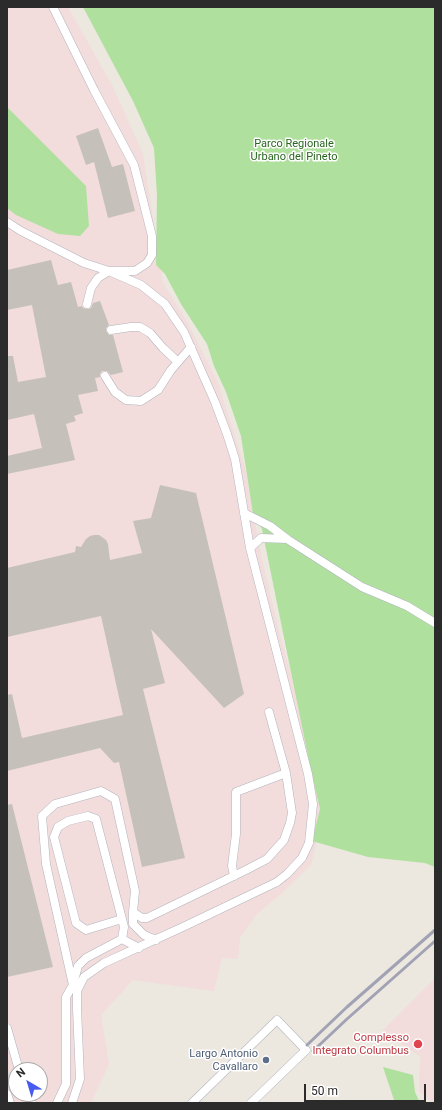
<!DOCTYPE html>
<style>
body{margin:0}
#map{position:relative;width:442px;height:1110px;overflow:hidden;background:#ece7df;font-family:Roboto,sans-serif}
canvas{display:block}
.frame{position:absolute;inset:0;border:8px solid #2b2b2b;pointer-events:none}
.north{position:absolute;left:8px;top:1062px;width:40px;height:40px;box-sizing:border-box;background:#fff;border:1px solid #aaa;border-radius:50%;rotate:322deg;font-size:11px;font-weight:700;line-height:16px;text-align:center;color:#2b2b2b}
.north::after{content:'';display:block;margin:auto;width:14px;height:18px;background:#485bf0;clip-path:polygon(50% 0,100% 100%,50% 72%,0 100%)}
.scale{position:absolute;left:304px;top:1084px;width:122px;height:18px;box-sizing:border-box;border:2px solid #2b2b2b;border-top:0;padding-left:5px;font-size:12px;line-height:14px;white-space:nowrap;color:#2b2b2b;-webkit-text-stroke:3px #fff;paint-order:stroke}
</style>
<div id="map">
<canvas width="442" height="1110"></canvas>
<div class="frame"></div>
<div class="north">N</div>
<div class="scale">50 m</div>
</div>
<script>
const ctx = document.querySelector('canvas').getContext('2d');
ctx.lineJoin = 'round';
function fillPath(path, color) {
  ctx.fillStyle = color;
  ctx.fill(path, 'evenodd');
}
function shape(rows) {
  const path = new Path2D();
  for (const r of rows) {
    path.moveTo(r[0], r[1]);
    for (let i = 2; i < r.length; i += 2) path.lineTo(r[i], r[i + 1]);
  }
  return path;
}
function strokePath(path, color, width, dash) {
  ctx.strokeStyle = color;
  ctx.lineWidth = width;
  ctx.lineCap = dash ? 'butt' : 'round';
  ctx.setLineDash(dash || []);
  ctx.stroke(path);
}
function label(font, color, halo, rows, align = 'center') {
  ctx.font = font + ' Roboto,sans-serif';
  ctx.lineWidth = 3;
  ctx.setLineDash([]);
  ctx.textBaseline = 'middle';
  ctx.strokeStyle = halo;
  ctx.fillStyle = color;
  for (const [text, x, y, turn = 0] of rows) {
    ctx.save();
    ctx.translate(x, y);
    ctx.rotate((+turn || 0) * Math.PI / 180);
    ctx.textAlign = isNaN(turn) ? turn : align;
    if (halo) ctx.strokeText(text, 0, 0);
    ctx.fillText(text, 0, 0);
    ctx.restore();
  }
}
fillPath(shape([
 [7,7,68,7,113,87,143,154,163,283,188,323,218,383,245,468,262,560,280,635,304,723,322,819,311,865,282,893,256,915,240,938,238,959,222,958,214,991,133,980,101,1015,109,1064,91,1103,7,1103],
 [16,1070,40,1070,40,1094,16,1094],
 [435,978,435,1103,432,1103,419,1091,419,1073,421,1057,382,1031]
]), '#f2dddc');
fillPath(shape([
 [83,7,435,7,435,867,425,863,368,857,312,841,320,809,309,761,262,529,253,514,241,436,226,392,214,366,207,344,181,304,165,274,156,265,157,195,154,148,133,101],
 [7,107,86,186,89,226,80,236,58,234,16,215,7,208],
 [383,1067,413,1075,415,1092,420,1103,395,1103]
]), '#b0e09e');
fillPath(shape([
 [7,1065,12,1088,7,1089]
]), '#d9d6d1');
fillPath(shape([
 [98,128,112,167,123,164,135,211,108,218,94,162,86,165,76,136],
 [51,260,58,285,71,282,78,307,82,306,83,308,88,309,91,308,93,303,100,301,109,325,106,328,106,331,109,335,113,335,123,372,111,375,107,371,102,371,100,374,100,377,95,378,98,391,78,395,83,413,74,416,76,421,66,424,75,460,7,474,7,456,42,448,34,414,7,420,7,356,13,356,18,382,46,377,32,305,7,310,7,270],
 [160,485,196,493,244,694,224,708,151,629,165,683,143,689,185,858,142,867,119,762,114,763,100,748,7,771,7,695,12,694,22,738,123,715,101,616,7,637,7,568,75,552,76,546,81,547,86,539,90,536,94,535,99,535,106,540,108,544,110,560,142,553,133,521,151,518],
 [12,804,53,967,7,977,7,805]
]), '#c5c1ba');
const lane = shape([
 [53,7,94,90,134,165,152,236,152,255,147,263,135,271,109,271,98,278,91,288,87,304],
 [7,222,21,231,84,263,109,271,141,285,165,304,184,332,215,402,227,434,235,459,250,548,308,774,313,804,309,843,302,858,287,874,277,882,185,926,104,963,84,977,77,991,77,1008,80,1079,72,1103],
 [111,330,131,327,140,327,150,333,163,348,178,362],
 [105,376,115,392,126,400,141,401,158,390,171,370,191,347],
 [244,513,270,526,287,539,362,587,407,606,435,623],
 [250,548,261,538,287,539],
 [234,876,232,866,236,834,236,792,286,773],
 [133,912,142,918,147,918,246,870,267,859,284,840,290,823,292,813,286,773,269,712],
 [122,919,86,930,76,923,54,837,58,827,68,821,88,816,96,819,122,919,124,927,122,939],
 [73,984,78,966,86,958,122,939,139,948],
 [73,985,46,864,42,816,55,804,101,791,115,799,135,891,133,912,133,924,144,935,156,940],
 [7,1028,19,1070],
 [7,1094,10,1103],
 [29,1094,32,1103],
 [57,1103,66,1084,66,997,73,985,76,983],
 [192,1103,277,1020,306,1050,251,1103]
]);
strokePath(lane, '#b2b4be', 9);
strokePath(lane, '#fff', 8);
strokePath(shape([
 [307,1045,347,1007,435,930],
 [313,1051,347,1019,435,941]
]), '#a1a3b4', 3);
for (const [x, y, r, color] of [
 [418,1044,5,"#e0444e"],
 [266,1060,4,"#5c6f8a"]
]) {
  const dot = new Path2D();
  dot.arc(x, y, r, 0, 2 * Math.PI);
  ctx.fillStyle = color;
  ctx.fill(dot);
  strokePath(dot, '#fff', 1.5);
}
label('11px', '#28651f', '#fff', [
 ["Parco Regionale",294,144],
 ["Urbano del Pineto",294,157]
]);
label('11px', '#be3a42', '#fff', [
 ["Complesso",409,1038],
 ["Integrato Columbus",409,1051]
], 'right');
label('11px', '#4e5e75', '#fff', [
 ["Largo Antonio",258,1054],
 ["Cavallaro",258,1067]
], 'right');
</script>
